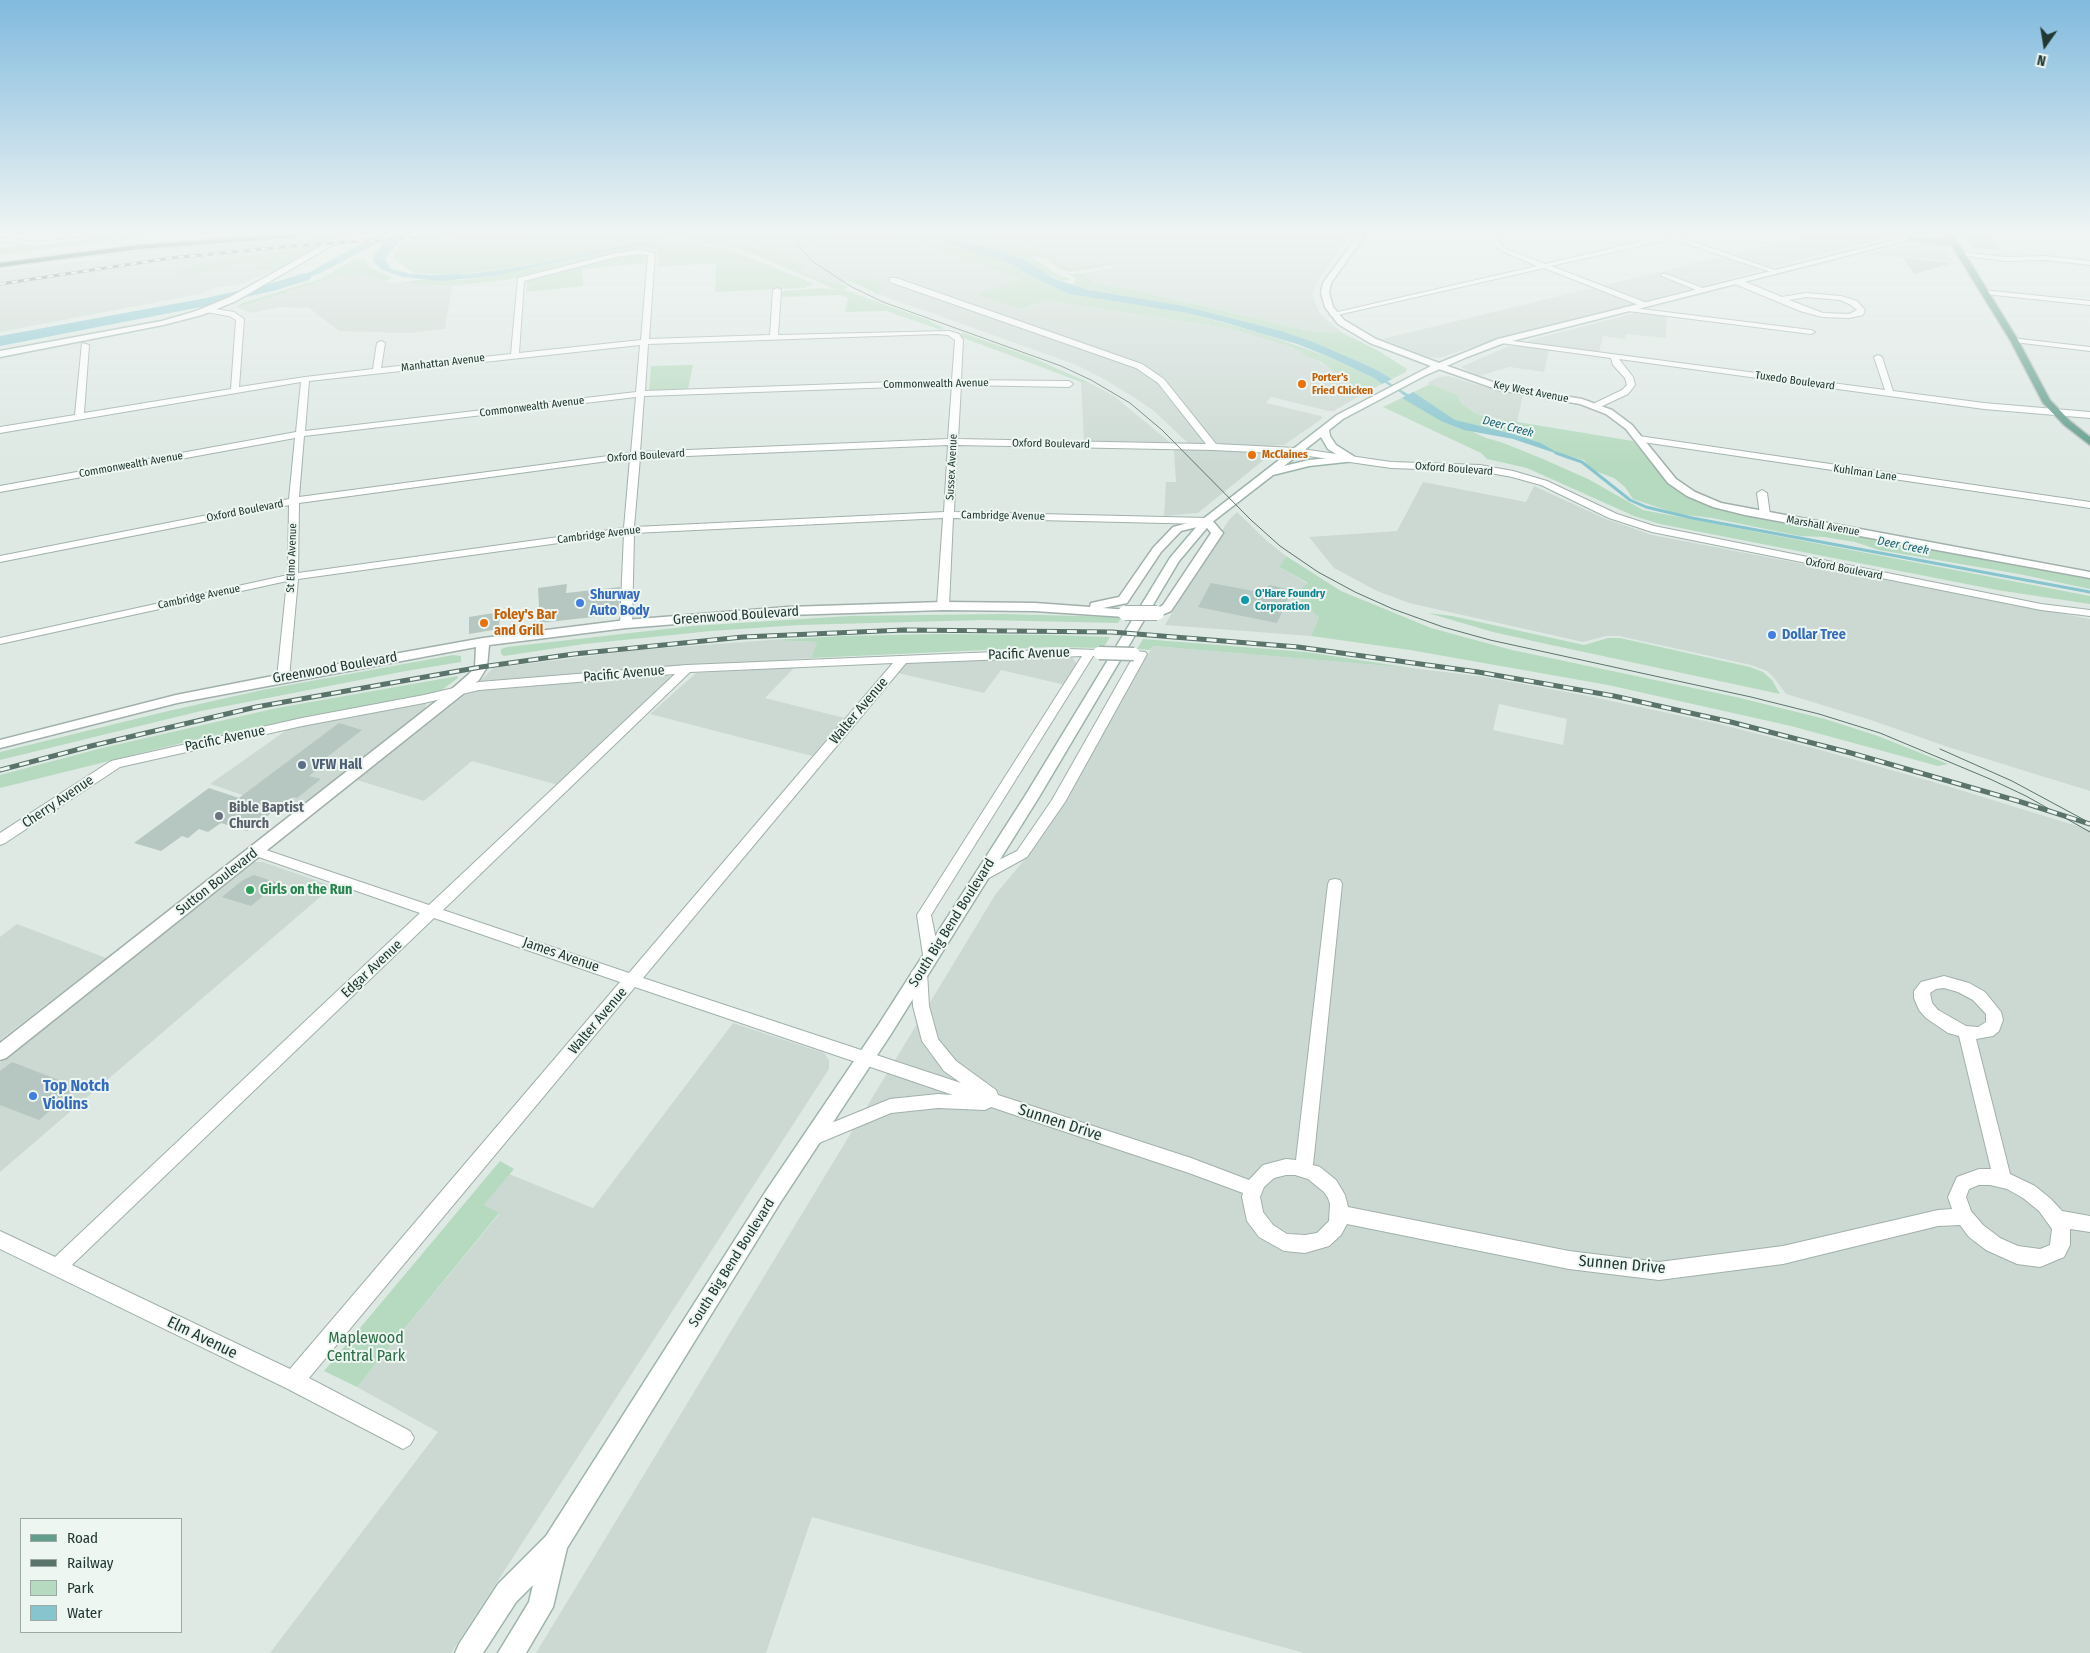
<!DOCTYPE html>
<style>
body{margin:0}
#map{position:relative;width:2090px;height:1653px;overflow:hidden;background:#dee9e4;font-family:"Fira Sans Condensed",sans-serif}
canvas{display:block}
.legend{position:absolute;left:20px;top:1518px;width:162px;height:115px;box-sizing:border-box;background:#eef6f2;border:1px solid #9caaa5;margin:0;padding:6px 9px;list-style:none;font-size:15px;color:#203831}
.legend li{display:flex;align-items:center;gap:10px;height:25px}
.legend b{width:25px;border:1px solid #9caaa5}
.north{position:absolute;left:2020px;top:20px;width:50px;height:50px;-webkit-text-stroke:4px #eef6f2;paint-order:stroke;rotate:193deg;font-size:14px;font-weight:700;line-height:20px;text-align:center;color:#203831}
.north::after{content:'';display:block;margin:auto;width:18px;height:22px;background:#203831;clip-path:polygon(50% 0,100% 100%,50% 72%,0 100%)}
</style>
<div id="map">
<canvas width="2090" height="1653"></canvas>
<ul class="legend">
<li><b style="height:6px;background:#639e8d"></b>Road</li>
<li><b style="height:6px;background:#5a746c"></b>Railway</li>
<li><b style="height:14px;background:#b6dabf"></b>Park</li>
<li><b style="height:14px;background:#86c4ce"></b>Water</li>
</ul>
<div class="north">N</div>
</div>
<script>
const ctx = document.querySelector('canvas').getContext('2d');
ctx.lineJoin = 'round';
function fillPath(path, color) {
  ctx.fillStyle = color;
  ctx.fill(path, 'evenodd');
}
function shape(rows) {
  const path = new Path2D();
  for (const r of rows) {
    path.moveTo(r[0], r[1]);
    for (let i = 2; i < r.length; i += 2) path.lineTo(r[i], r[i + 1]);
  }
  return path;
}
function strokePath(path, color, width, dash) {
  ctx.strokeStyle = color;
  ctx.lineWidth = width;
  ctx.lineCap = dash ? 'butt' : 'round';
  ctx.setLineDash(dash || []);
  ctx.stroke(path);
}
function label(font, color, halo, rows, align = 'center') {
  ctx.font = font + ' "Fira Sans Condensed",sans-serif';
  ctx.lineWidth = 4;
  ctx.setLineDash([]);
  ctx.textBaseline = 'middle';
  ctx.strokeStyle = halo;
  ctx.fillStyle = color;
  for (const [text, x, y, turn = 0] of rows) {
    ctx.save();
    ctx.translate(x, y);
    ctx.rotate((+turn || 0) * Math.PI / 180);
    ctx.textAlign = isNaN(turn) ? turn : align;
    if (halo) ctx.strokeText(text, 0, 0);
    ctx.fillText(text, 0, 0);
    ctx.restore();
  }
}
fillPath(shape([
 [439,235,617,235,549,237,453,245,442,242,444,238,438,238],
 [861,235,901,236,1020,280,978,295,1021,309,1046,300,1232,329,1294,348,1338,373,1352,384,1359,396,1334,411,1329,411,1271,397,1266,403,1321,416,1323,418,1284,445,1265,446,1224,444,1217,443,1214,440,1167,385,1161,389,1207,444,1189,444,1154,411,1135,398,1102,378,1074,364,878,294,883,284,865,278,835,284,800,271,801,267,806,264,771,252,792,245,791,242],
 [987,235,1351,235,1317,282,1312,295,1320,314,1343,333,1309,331,1143,292,1095,283,1083,273,1117,267,1107,263,1069,268,1050,255],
 [1812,235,1903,235,1850,247,1491,341,1439,358,1429,357,1382,339],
 [321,241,315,246,319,246,280,268,241,284,215,288,200,294,0,332,0,271,163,251,190,248,214,250],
 [1924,241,1939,244,1953,262,1866,254],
 [352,272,389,282,452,286,445,329,407,333,339,331,309,308,279,307,251,313,238,308],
 [1635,313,1667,316,1666,338,1626,334,1625,339,1603,336,1599,353,1529,343,1527,341],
 [1515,345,1549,350,1544,372,1509,367,1479,376,1461,367,1509,346],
 [1449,376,1484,387,1523,394,1517,423,1475,413,1462,404,1457,395,1427,383,1439,377],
 [1081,382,1090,383,1114,396,1172,444,1084,442],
 [1174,449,1266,452,1270,455,1198,513,1164,516,1166,482,1176,482],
 [1423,482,1526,502,1534,486,1606,519,1652,535,2090,619,2090,791,1948,747,1868,719,1786,694,1775,679,1767,671,1751,665,1619,636,1606,636,1583,642,1409,603,1377,591,1334,568,1309,537,1397,531],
 [1237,512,1267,541,1286,556,1279,567,1308,584,1319,617,1311,636,1165,625,1196,571,1229,520],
 [771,640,817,642,811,658,479,682,493,668,638,650],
 [1153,646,1412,668,1485,677,1588,696,1715,723,1817,749,1944,785,2090,830,2090,1653,1304,1653,812,1517,766,1653,536,1653,995,895,1026,858,1075,780],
 [1499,704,1567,719,1563,745,1493,730],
 [1062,655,1072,657,1076,663,1076,668,1065,685,1001,670,984,693,898,673,906,664,911,662],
 [795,667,765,698,845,718,812,756,650,714,696,673],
 [662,675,669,675,670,679,558,785,472,761,424,801,357,780,470,691],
 [422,703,426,704,426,708,293,812,210,784,291,727],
 [255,862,263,862,333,886,0,1172,0,1063,245,867],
 [17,924,106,958,0,1040,0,937],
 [733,1023,824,1053,829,1060,829,1069,451,1653,270,1653,438,1432,357,1387,499,1214,484,1205,509,1174,593,1208]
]), '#ccd9d3');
fillPath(shape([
 [122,235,166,235,0,255,0,248,20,244,40,245],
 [617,235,652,236,730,250,815,284,804,288,715,292,716,263,658,267,658,250,656,249,631,251,512,279,452,286,401,283,415,280,461,280,494,276,609,251,660,243,629,244,533,265,453,275,414,273,393,258,403,240,438,238,444,238,443,242,465,244,549,237],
 [660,235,687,235,686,236,690,237,761,235,861,235,791,242,793,245,771,252,760,248,761,244,755,249,775,253,807,265,802,266,805,269,800,271,835,284,840,283,848,287,844,290,928,320,944,328,941,330,886,311,845,312,848,298,840,295,781,297,781,291,786,291,819,288,837,290,744,250],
 [880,235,924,235,1011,264,1033,277,1069,294,1187,313,1264,334,1332,358,1374,378,1382,384,1359,396,1352,384,1321,362,1308,357,1294,348,1232,329,1046,300,1021,309,977,295,1019,279,901,236],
 [942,235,987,235,1050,255,1069,268,1107,263,1113,265,1070,272,1058,268,1050,261,1037,256,1031,257,1056,273,1059,276,1067,277,1070,280,1062,281,1037,269,1023,259],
 [336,236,328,241,214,250,190,248,104,257,107,255,185,246],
 [313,247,315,249,275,269,252,269,271,257,250,259,193,274,179,272,191,267,245,256],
 [633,253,647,255,647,263,582,269,583,286,526,292,527,280],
 [354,259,366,259,367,266,393,278,385,281,352,272,237,308,242,303,323,278],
 [1083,273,1095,283,1143,292,1309,331,1343,333,1377,350,1407,369,1406,372,1392,379,1375,369,1348,358,1179,305,1088,290,1073,285,1076,279,1069,274],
 [865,278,883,284,878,294,848,280],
 [963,333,1031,357,1090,383,1081,382,961,337,960,334],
 [693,365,688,389,649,391,651,366],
 [1430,384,1457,395,1462,404,1475,413,1487,417,1633,441,1672,487,1707,505,1759,518,2090,578,2090,589,2019,574,1879,550,1855,542,1824,537,1800,536,1712,518,1678,514,1633,499,1625,487,1614,478,1592,470,1584,460,1552,451,1541,443,1513,434,1469,425,1473,432,1486,438,1501,442,1543,459,1588,479,1643,510,2090,596,2090,604,1997,590,1660,524,1634,516,1527,468,1487,459,1481,453,1383,407],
 [1286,556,1341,591,1431,628,1512,650,1736,697,1825,719,1878,736,1948,764,1938,766,1791,726,1608,685,1410,650,1311,636,1319,617,1301,602,1301,589,1308,583,1279,567],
 [1428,613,1452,616,1584,645,1608,638,1620,638,1750,667,1763,672,1772,680,1780,694,1542,643,1493,632],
 [1000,614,1122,617,1118,623,983,620,799,625,711,631,584,644,504,656,501,654,501,649,507,647,692,626,849,616],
 [939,634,1052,635,1110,637,1103,648,1050,647,811,658,817,642,771,640,842,636],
 [1143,639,1306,652,1412,668,1153,646,1150,650,1137,649],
 [453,655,461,656,461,662,406,671,201,711,0,760,0,752,164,712,262,690],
 [458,676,458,678,439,692,317,715,198,739,0,788,0,775,102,748,277,708],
 [500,1161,514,1169,484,1205,499,1213,357,1387,324,1371]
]), '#b6dabf');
fillPath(shape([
 [376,235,408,235,394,247,385,259,391,269,411,274,432,275,470,274,533,265,640,242,661,243,609,251,494,276,440,281,403,277,382,270,373,261,374,255,383,243,379,243,320,273,297,282,265,290,308,273],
 [922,235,942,235,1003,252,1023,259,1055,279,1088,290,1179,305,1281,331,1313,342,1375,369,1392,379,1382,384,1374,378,1332,358,1297,344,1223,322,1187,313,1069,294,1033,277,1011,264],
 [1413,392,1455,420,1513,434,1541,443,1561,455,1513,439,1464,430,1441,421,1402,398]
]), '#86c4ce');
fillPath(shape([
 [410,235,405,240,355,243,366,238]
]), '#dee9e4');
strokePath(shape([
 [1383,380,1405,394]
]), '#86c4ce', 2.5);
strokePath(shape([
 [1403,393,1412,398],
 [1556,453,1582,462,1630,500,1646,507,1692,518,2090,592]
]), '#86c4ce', 3);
fillPath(shape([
 [304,273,309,274,311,277,309,280,273,291,206,306,0,346,0,336,206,298,269,284,304,273]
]), '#86c4ce');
fillPath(shape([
 [1964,235,1990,235,2001,250,1974,248],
 [1903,258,1950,263,1950,264,1914,274],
 [1211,583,1264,593,1269,585,1292,590,1277,623,1198,607],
 [567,584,566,593,620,587,619,614,540,623,538,588],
 [500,612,499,629,469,634,469,617],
 [339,723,362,730,318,764,322,765,309,776,321,779,297,798,293,797,247,831,221,823,208,832,199,829,188,838,182,836,161,851,134,843,209,788,239,798],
 [254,875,278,883,251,906,222,897,243,880],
 [12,1062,77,1087,39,1120,0,1105,0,1071]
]), '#b6c6c0');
const minor = shape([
 [99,235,116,235,39,246,0,241,0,237,39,242,99,235],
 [1496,235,1502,235,1500,244,1508,250,1545,264,1668,235,1683,235,1680,237,1780,272,1774,273,1672,239,1551,266,1647,303,1648,305,1644,307,1544,268,1333,316,1329,314,1537,266,1504,252,1495,246,1496,235],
 [640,250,655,253,649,339,770,335,773,290,777,288,781,290,778,335,949,331,959,334,963,340,961,380,1069,381,1073,384,1069,387,961,385,958,439,1206,444,1158,383,1136,368,890,282,890,278,896,278,1142,364,1164,379,1216,444,1295,448,1391,462,1480,465,1513,471,1547,481,1617,514,1654,526,2041,604,2090,610,2090,616,2041,610,1652,532,1609,518,1541,485,1512,477,1480,471,1391,468,1295,454,1213,450,957,445,954,512,1207,518,1212,521,1207,524,953,518,949,606,943,609,937,606,943,518,634,533,632,624,626,627,620,624,624,534,298,579,289,678,283,682,277,678,287,581,0,644,0,638,288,575,289,505,0,562,0,556,289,499,295,438,0,492,0,486,296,432,301,382,0,433,0,427,75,415,82,343,89,345,84,413,231,389,236,320,229,316,206,312,205,310,209,308,234,312,244,319,239,387,305,377,373,369,377,343,381,341,385,343,381,368,511,354,518,278,616,253,640,250],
 [640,254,648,255,641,340,519,353,524,281,616,257,640,254],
 [937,334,948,335,955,340,952,380,645,391,648,344,937,334],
 [640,345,636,392,305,431,309,381,640,345],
 [952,385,948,439,640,452,644,396,952,385],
 [636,397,631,453,299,497,304,436,636,397],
 [948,445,944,512,634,527,640,458,948,445],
 [630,458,624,528,298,573,299,503,630,458],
 [1961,252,2006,257,2046,256,2090,261,2090,265,2046,260,2006,261,1959,255,1959,253,1961,252],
 [1662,274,1666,274,1708,290,1701,292,1662,276,1662,274],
 [1735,280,1741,280,1782,297,1806,293,1841,296,1857,301,1865,310,1863,315,1849,318,1822,317,1800,311,1735,284,1735,280],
 [1806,297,1840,300,1851,305,1857,310,1849,314,1823,313,1789,300,1806,297],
 [1982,290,2090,301,2090,305,1985,294,1982,294,1982,290],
 [1625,307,1811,330,1815,332,1811,334,1628,311,1625,311,1625,307],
 [2011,338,2090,347,2090,351,2014,342,2010,340,2011,338],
 [1498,339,1885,390,1874,357,1878,355,1882,357,1893,391,1984,403,2090,412,2090,418,1984,409,1619,359,1633,377,1635,385,1628,394,1596,409,1593,408,1593,404,1622,390,1627,385,1625,378,1613,365,1611,358,1501,343,1498,343,1498,339],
 [1639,436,2090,502,2090,508,1636,441,1636,437,1639,436],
 [1762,490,1767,493,1770,515,1765,518,1760,515,1757,493,1762,490],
 [1066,649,1099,650,1105,653,1103,655,1093,656,931,915,939,955,936,959,931,961,926,959,923,955,917,915,1082,656,906,663,643,978,961,1083,944,1071,922,1041,913,1006,911,973,914,969,919,967,924,969,927,973,929,1006,938,1039,956,1061,996,1090,998,1095,1191,1158,1249,1180,1263,1165,1286,1159,1296,1160,1328,884,1330,880,1335,879,1340,880,1342,884,1313,1165,1320,1167,1336,1180,1345,1195,1348,1207,1569,1251,1659,1262,1783,1246,1938,1210,1952,1209,1948,1197,1957,1177,1979,1169,1991,1169,1959,1036,1948,1033,1926,1018,1919,1010,1914,998,1914,991,1921,982,1944,976,1969,983,1985,992,2001,1012,2003,1020,1999,1031,1993,1036,1976,1039,2010,1174,2035,1186,2051,1199,2062,1211,2090,1216,2090,1232,2070,1229,2070,1245,2064,1257,2040,1267,2017,1264,1986,1250,1969,1237,1960,1225,1938,1226,1783,1264,1659,1280,1569,1269,1347,1224,1341,1235,1329,1246,1305,1253,1284,1251,1259,1237,1247,1221,1242,1197,1243,1193,1189,1173,991,1107,985,1110,938,1108,891,1113,819,1143,813,1145,807,1143,804,1138,807,1133,890,1099,938,1094,953,1095,635,987,309,1378,410,1431,414,1438,410,1445,403,1449,286,1388,0,1249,0,1231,55,1257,420,913,250,854,248,851,250,848,260,848,429,905,675,674,479,690,424,703,302,726,120,767,5,843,0,845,0,833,111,761,302,718,424,695,479,682,687,665,1066,649],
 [893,663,629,973,443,910,690,672,893,663],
 [434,918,620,982,290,1369,72,1265,434,918],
 [1944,988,1958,992,1973,1000,1986,1014,1986,1022,1978,1027,1966,1026,1938,1010,1932,1003,1930,993,1936,989,1944,988],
 [1286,1175,1295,1175,1308,1179,1324,1192,1328,1198,1330,1204,1329,1221,1317,1233,1305,1235,1287,1234,1273,1225,1263,1212,1260,1197,1264,1187,1274,1178,1286,1175],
 [1979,1185,1990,1185,2007,1189,2023,1198,2039,1211,2052,1229,2050,1245,2040,1249,2018,1246,2000,1238,1983,1225,1971,1211,1966,1197,1969,1189,1979,1185],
 [1134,651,1145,652,1147,654,1065,802,1027,857,987,879,977,879,975,875,977,871,1017,851,1052,800,1133,657,1128,654,1134,651]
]);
const tertiary = shape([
 [1439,363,1504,386,1582,399,1612,410,1632,425,1676,479,1695,492,1721,503,2090,572,2090,578,1745,515,1713,507,1687,496,1668,483,1626,429,1606,414,1580,404,1499,390,1436,368,1435,366,1439,363],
 [1207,518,1211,519,1223,533,1171,611,1157,617,1151,613,1163,605,1211,533,1205,525,1181,531,1161,552,1127,603,1103,608,1129,610,1131,613,1129,616,1125,617,1035,611,943,610,788,615,626,628,489,645,487,667,479,680,463,694,6,1058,0,1060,0,1043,453,688,469,674,475,667,476,647,177,703,0,748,0,740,176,695,283,674,483,638,626,620,788,607,943,602,1035,603,1090,607,1091,603,1119,597,1153,548,1173,527,1207,518]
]);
const secondary = shape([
 [341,235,350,235,236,301,202,315,163,325,0,357,0,351,162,321,196,311,230,297,341,235],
 [1358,235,1365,235,1331,283,1329,293,1333,307,1344,320,1376,339,1439,363,1498,339,1916,235,1928,235,1504,343,1467,357,1424,376,1343,419,1329,430,1330,436,1336,445,1355,457,1355,461,1309,466,1273,475,1211,523,1179,561,1039,797,891,1034,780,1203,567,1548,553,1607,526,1653,498,1653,529,1602,533,1585,516,1602,483,1653,455,1653,459,1644,498,1584,546,1536,766,1191,879,1024,1025,796,1170,558,1203,519,1337,415,1431,366,1370,343,1338,324,1325,307,1321,293,1323,283,1358,235],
 [1321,437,1328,449,1341,457,1309,460,1284,466,1321,437]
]);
const primary = shape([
 [1945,235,1952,235,1959,244,2018,340,2050,400,2070,421,2090,437,2090,445,2064,425,2043,403,2010,340,1952,246,1910,240,1906,238,1910,236,1949,241,1945,235]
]);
const motorway = shape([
 [274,235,303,235,299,237,139,249,0,267,0,263,139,245,274,235]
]);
strokePath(minor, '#a1b0ab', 2);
strokePath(tertiary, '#a1b0ab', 3);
strokePath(secondary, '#9db4ab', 3);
strokePath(primary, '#bcc3c1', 3);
strokePath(motorway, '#bcc3c1', 3);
fillPath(minor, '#fff');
fillPath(tertiary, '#fff');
fillPath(secondary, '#fff');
fillPath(primary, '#639e8d');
fillPath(motorway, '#2d6357');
strokePath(shape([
 [795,235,799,246,812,261,850,286,883,302,1061,366,1091,380,1130,403,1162,430,1251,520,1280,546,1318,572,1355,592,1393,609,1443,627,1490,640,1751,697,1819,714,1880,733,1990,779,2026,796,2090,832],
 [1940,749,2012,781,2090,823]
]), '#5a746c', 1);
const railFar1 = shape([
 [0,284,171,258,293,246,450,235]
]);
const rail = shape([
 [0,770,91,746,256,707,481,667,574,654,743,637,904,630,1112,632,1298,647,1478,672,1614,696,1731,722,1851,753,2018,801,2090,824]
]);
strokePath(railFar1, '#5a746c', 3);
strokePath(rail, '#5a746c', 5);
strokePath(railFar1, '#eef6f2', 2, [6]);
strokePath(rail, '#eef6f2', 3, [10]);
const minorBridge = shape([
 [1099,653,1134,654]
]);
const tertiaryBridge = shape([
 [1125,613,1157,613]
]);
strokePath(minorBridge, '#a1b0ab', 15, []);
strokePath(tertiaryBridge, '#a1b0ab', 16, []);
strokePath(minorBridge, '#fff', 12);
strokePath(tertiaryBridge, '#fff', 14);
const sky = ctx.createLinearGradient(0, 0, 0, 466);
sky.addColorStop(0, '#81bade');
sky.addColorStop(0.5, '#f0f5f3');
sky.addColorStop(1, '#f0f5f300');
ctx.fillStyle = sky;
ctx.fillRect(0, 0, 2090, 466);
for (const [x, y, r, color] of [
 [1302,384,5,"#e8710a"],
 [1252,455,5,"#e8710a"],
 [1245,600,5,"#0f9aa8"],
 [580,603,5,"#3f7fe0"],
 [484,623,5,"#e8710a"],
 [1772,635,5,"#3f7fe0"],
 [302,765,5,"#5c6f8a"],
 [219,816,5,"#6b7280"],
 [250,890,5,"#2e9e5b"],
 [33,1096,5,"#3f7fe0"]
]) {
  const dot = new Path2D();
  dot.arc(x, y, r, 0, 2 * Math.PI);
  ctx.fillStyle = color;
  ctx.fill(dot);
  strokePath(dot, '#eef6f2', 2);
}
label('11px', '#203831', '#eef6f2', [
 ["Manhattan Avenue",443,363,-7],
 ["Tuxedo Boulevard",1795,381,8],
 ["Commonwealth Avenue",936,384,-1],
 ["Key West Avenue",1531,392,11],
 ["Commonwealth Avenue",532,407,-7],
 ["Oxford Boulevard",1051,444,1],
 ["Oxford Boulevard",646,456,-4],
 ["Commonwealth Avenue",131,465,-10],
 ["Sussex Avenue",952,467,-87],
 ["Oxford Boulevard",1454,469,4],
 ["Kuhlman Lane",1865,473,8],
 ["Oxford Boulevard",245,511,-11],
 ["Cambridge Avenue",1003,516,1],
 ["Marshall Avenue",1823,526,10],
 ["Cambridge Avenue",599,535,-7],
 ["St Elmo Avenue",292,558,-88],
 ["Oxford Boulevard",1844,569,11],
 ["Cambridge Avenue",199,597,-12]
]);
label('bold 11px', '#c56008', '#eef6f2', [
 ["Porter's",1312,378],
 ["Fried Chicken",1312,391],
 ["McClaines",1262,455]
], 'left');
label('bold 11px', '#0d838f', '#eef6f2', [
 ["O'Hare Foundry",1255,594],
 ["Corporation",1255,607]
], 'left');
label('italic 12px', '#1c6571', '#eef6f2', [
 ["Deer Creek",1508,427,15],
 ["Deer Creek",1903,546,11]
]);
label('bold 14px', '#366cbe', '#eef6f2', [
 ["Shurway",590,595],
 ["Auto Body",590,611],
 ["Dollar Tree",1782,635]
], 'left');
label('bold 14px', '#c56008', '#eef6f2', [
 ["Foley's Bar",494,615],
 ["and Grill",494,631]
], 'left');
label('14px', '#203831', '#eef6f2', [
 ["Greenwood Boulevard",736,616,-4],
 ["Pacific Avenue",1029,654,-2],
 ["Greenwood Boulevard",335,668,-10],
 ["Pacific Avenue",624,674,-5],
 ["Walter Avenue",859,711,-50],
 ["Pacific Avenue",225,739,-12],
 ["Cherry Avenue",58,802,-34],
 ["Sutton Boulevard",217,882,-38],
 ["South Big Bend Boulevard",952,923,-58],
 ["James Avenue",561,955,19],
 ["Edgar Avenue",372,969,-43],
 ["Walter Avenue",598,1021,-50],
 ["South Big Bend Boulevard",732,1263,-58]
]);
label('bold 14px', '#4e5e75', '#eef6f2', [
 ["VFW Hall",312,765]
], 'left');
label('bold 14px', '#5b616d', '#eef6f2', [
 ["Bible Baptist",229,808],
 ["Church",229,824]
], 'left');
label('bold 14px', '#27864d', '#eef6f2', [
 ["Girls on the Run",260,890]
], 'left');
label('bold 16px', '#366cbe', '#eef6f2', [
 ["Top Notch",43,1087],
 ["Violins",43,1105]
], 'left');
label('16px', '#203831', '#eef6f2', [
 ["Sunnen Drive",1060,1123,18],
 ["Sunnen Drive",1622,1265,5],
 ["Elm Avenue",202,1338,26]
]);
label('16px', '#2b6d44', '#eef6f2', [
 ["Maplewood",366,1339],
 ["Central Park",366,1357]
]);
</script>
